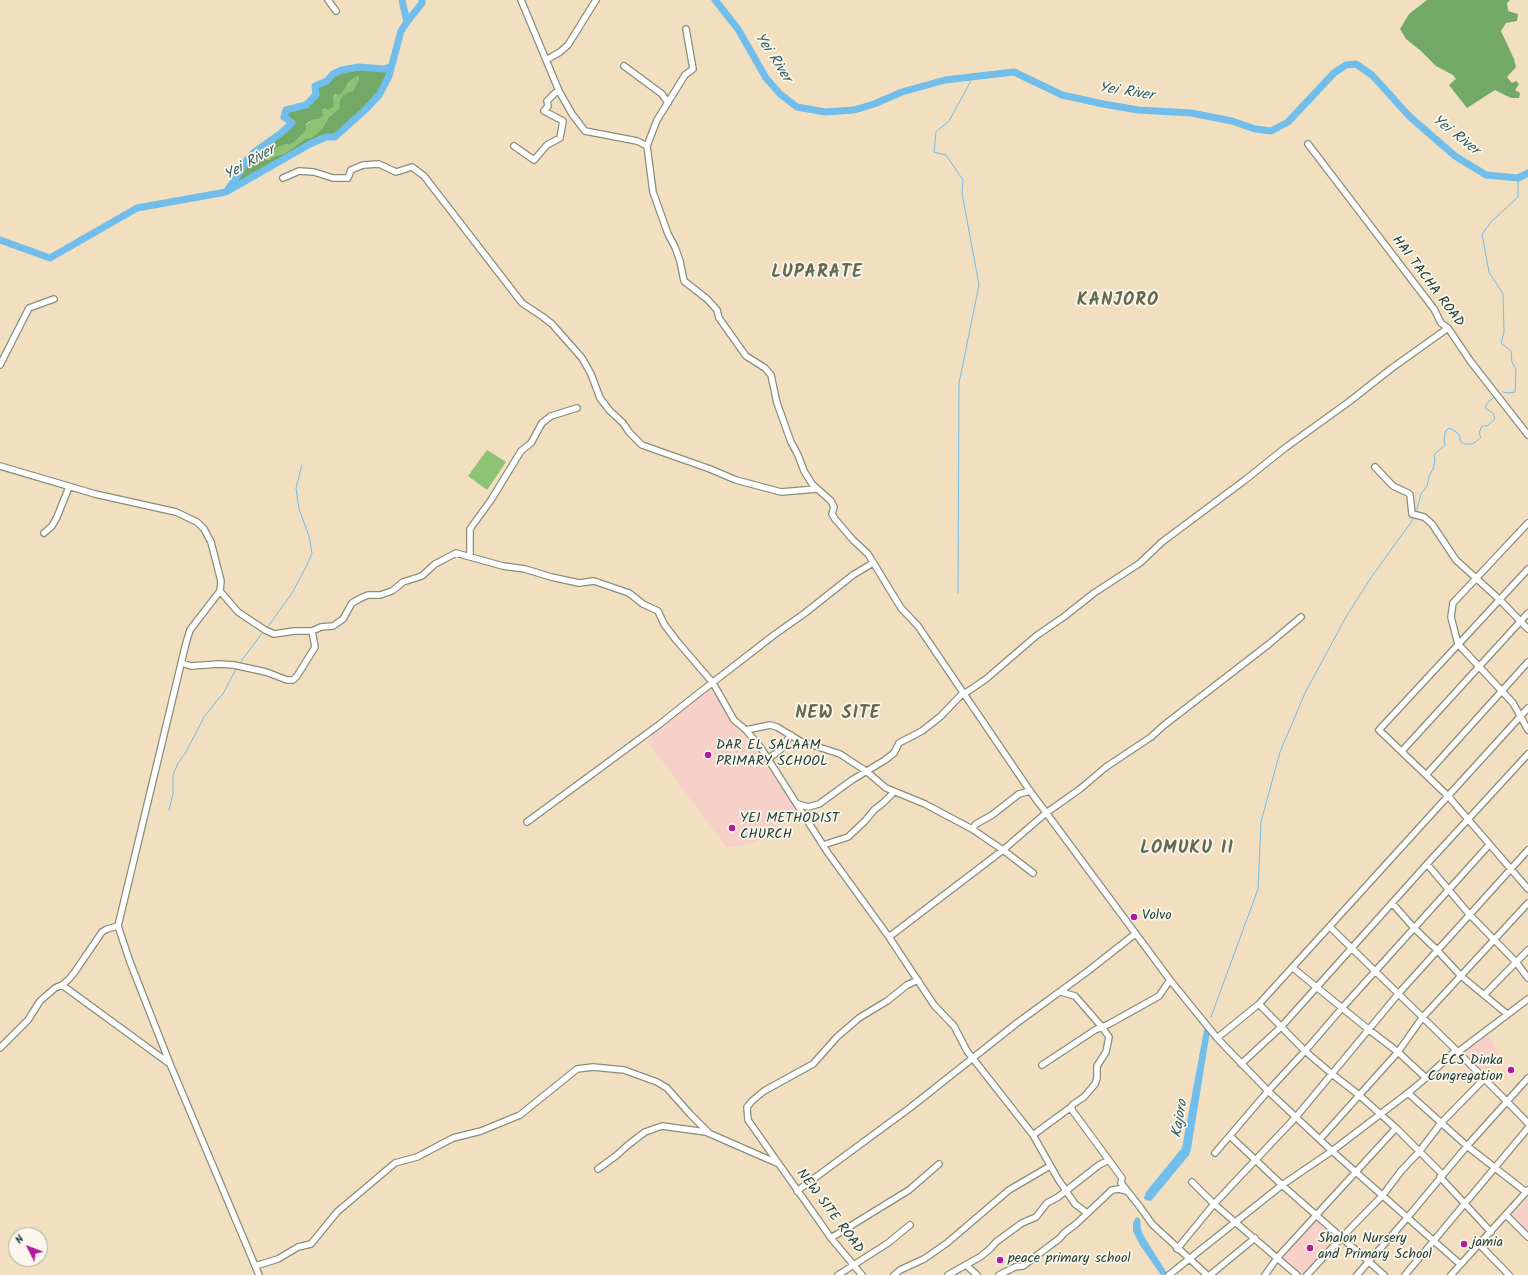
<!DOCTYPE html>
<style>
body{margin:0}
#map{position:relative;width:1528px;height:1275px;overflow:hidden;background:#f2dfc0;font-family:Kalam,sans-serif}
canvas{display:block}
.north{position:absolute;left:8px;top:1227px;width:40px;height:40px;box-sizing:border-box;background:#fbf7ec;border:1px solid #a3ada2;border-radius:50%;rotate:312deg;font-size:11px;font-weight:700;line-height:16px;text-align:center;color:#1f3d34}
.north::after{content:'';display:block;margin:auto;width:14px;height:18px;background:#b5179e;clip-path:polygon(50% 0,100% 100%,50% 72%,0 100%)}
</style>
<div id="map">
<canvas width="1528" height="1275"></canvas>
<div class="north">N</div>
</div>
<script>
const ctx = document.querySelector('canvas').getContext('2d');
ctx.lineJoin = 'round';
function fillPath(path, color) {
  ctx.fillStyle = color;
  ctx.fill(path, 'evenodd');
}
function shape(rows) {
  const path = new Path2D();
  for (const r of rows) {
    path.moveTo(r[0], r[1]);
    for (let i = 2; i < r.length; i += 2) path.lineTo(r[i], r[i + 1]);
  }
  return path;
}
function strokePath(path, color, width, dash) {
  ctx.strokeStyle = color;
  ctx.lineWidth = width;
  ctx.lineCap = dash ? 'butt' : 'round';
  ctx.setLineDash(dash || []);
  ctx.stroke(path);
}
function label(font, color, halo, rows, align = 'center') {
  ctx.font = font + ' Kalam,sans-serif';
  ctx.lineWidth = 3.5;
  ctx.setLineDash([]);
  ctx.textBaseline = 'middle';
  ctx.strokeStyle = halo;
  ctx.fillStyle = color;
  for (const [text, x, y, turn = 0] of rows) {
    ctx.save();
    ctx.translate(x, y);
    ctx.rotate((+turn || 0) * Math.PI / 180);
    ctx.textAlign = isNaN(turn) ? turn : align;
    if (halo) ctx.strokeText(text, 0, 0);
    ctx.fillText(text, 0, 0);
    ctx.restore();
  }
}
fillPath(shape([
 [712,688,729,720,770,769,796,811,756,842,741,846,726,847,647,741,659,728,686,705],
 [1487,1032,1496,1049,1499,1059,1485,1072,1463,1051],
 [1528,1197,1528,1236,1510,1218],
 [1316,1219,1338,1239,1306,1275,1300,1275,1281,1257]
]), '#f7d1c8');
fillPath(shape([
 [357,75,360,77,353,91,340,108,328,118,322,129,312,137,305,139,284,154,275,156,268,160,265,159,273,149,286,144,289,145,296,141,302,135,306,125,312,120,318,119,322,110,325,108,336,94,348,85,351,80],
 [487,450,506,462,487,490,468,476]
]), '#8dc375');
fillPath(shape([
 [1427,0,1510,0,1507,3,1508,11,1518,14,1517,21,1506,23,1501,31,1514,59,1516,67,1507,77,1512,83,1516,81,1519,84,1515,90,1520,93,1519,98,1511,98,1495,90,1467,108,1449,85,1456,79,1453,75,1436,66,1421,51,1406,39,1400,29,1409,14],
 [359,67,383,69,391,67,389,76,379,95,344,130,335,137,326,137,297,150,277,164,226,192,238,175,246,161,253,153,281,133,292,123,284,117,286,110,306,105,316,95,315,86,327,81,333,74,342,70],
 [357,76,359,77,359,79,353,91,343,95,339,103,340,108,328,118,322,129,312,137,305,139,284,154,275,156,268,160,265,159,273,149,286,144,289,145,296,141,306,130,306,124,312,120,318,119,323,116,322,110,325,108,328,110,334,106,333,98,335,94,340,95,351,80]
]), '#72a966');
fillPath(shape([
 [1205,1025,1210,1031,1191,1149,1189,1155,1151,1201,1146,1200,1144,1198,1146,1192,1182,1148],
 [1137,1217,1140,1219,1141,1230,1145,1238,1168,1275,1161,1275,1140,1245,1133,1231,1133,1223,1135,1219]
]), '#71bdeb');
strokePath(shape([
 [1503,392,1508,393,1515,392,1516,369,1512,362,1511,351,1501,343,1504,332,1503,294,1489,272,1482,234,1492,221,1518,197,1518,178],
 [1416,513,1421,494,1427,486,1429,476,1433,469,1435,461,1434,455,1445,445,1444,441,1445,432,1449,428,1455,431,1460,436,1460,441,1464,444,1472,444,1477,441,1481,437,1479,433,1482,426,1487,426,1495,419,1493,413,1485,408,1488,402,1496,396],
 [958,593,959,383,979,285,962,193,963,180,946,155,934,152,936,132,949,121,973,77],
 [267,628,292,593,307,565,312,553,309,536,299,509,296,488,302,465],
 [239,664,263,632],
 [169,810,173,794,173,775,178,763,186,752,204,717,219,698,223,694,237,667],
 [1211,1017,1258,889,1261,822,1280,752,1305,693,1346,617,1370,579,1414,518]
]), '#71bdeb', 1);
strokePath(shape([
 [402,0,407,22],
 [715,0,738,29,766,78,780,94,797,107,825,112,854,110,874,104,902,92,945,80,1014,72,1062,95,1103,104,1138,110,1191,113,1232,121,1255,129,1271,131,1288,122,1334,73,1346,65,1356,64,1372,75,1409,116,1455,156,1486,175,1518,178,1528,173],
 [228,189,238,175,246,161,253,153,281,133,292,123,284,117,286,110,306,105,316,95,315,86,327,81,333,74,342,70,359,67,383,69,391,67],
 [0,240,50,258,137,208,226,192,310,144,326,137,335,137,365,110,379,95,389,76,401,31,407,22,422,3,422,0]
]), '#71bdeb', 7);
const minor = shape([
 [328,0,336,11],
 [521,0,559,91,572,114,585,131,637,141,647,146],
 [686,29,693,69,685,75,657,120,647,146,653,192,668,234,675,247,680,261,684,281,707,299,717,310,719,318,746,356,765,368,771,375,777,403,791,442,798,455,804,471,812,484,831,501,834,507,832,514,835,519,853,540,868,554,901,608,918,626,1030,791,1170,980,1217,1038,1268,1091,1332,1151,1460,1264],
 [546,60,560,52,568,45,596,0],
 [624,66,662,94,668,103],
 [1308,144,1434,309,1441,323,1448,328,1471,362,1528,435],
 [514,146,534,160,547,145,560,138,563,121,544,111,548,106,547,101,555,93,559,91],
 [283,178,299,171,314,172,333,178,348,178,351,170,363,165,379,164,396,172,412,167,424,176,522,303,543,317,552,324,582,358,591,374,600,398,610,411,623,423,629,432,642,445,710,469,736,480,781,492,816,489],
 [0,365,29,308,54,299],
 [0,466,95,494,176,512,197,522,204,529,211,542,221,581,220,591,190,630,186,643,118,926,130,962,170,1064],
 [1375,467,1393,486,1408,493,1410,495,1412,514,1424,517,1432,524,1456,560,1499,599,1528,629],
 [1528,523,1453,603,1451,617,1458,644,1513,703,1528,730],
 [44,533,52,526,57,517,69,487],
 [470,556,470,529,491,500,521,451,531,443,542,423,551,416,577,408],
 [1528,569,1379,730,1448,796,1528,889],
 [220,591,238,612,265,630,274,634,294,631,312,631,321,627,333,626,343,619,352,603,361,598,368,595,380,595,392,591,403,582,422,576,435,564,456,553,503,566,525,569,551,577,579,583,594,581,629,593,643,604,658,611,664,624,676,640,713,683,734,720,746,730,761,748,828,853,889,937,934,1005,954,1026,967,1051,1033,1135,1058,1179,1075,1204,1087,1213],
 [182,663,191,666,219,664,234,665,266,672,287,680,293,680,297,676,315,647,312,631],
 [964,694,986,679,1036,636,1065,616,1094,593,1140,563,1162,542,1245,480,1285,448,1350,401,1392,368,1448,328],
 [746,730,770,725,777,727,800,741,840,754,866,771,886,788,925,804,972,829,1003,850,1033,873],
 [1402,751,1528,613],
 [768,759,780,750,791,735],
 [1426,775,1528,662],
 [798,804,808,807,819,804,852,780,885,760,894,753,899,743,922,731,941,716,963,693],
 [527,822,660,724,690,700,774,635,805,613,853,575,873,563],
 [972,829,976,824,992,815,1019,794,1030,791],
 [823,845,848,837,865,821,874,810,883,803,894,792],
 [1427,864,1469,914,1516,962,1528,978],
 [1392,903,1414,928,1437,950,1461,976,1507,1014],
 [1330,927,1456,1050,1528,1123],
 [889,937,1003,850,1046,813,1080,789,1106,767,1151,737,1163,726,1269,644,1301,617],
 [1293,968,1368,1029,1398,1052,1426,1078],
 [62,985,68,980,74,973,102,932,107,929,118,926],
 [1061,992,1075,996,1102,1027,1109,1037,1106,1052,1097,1066,1097,1078,1095,1084,1084,1097,1072,1105,1072,1110,1122,1178,1121,1183,1140,1207,1152,1224,1207,1275],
 [1484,995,1528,950],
 [1259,1004,1305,1051,1332,1074,1359,1095,1396,1128,1443,1175],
 [1217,1038,1259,1004,1528,708],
 [0,1048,28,1020,40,1001,55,988,62,985,170,1064,259,1275],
 [1458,1052,1528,999],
 [1241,1064,1281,1027,1427,864,1528,754],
 [1042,1065,1095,1030,1109,1024,1159,996,1170,980],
 [1408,1093,1467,1146,1526,1192],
 [1033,1135,1071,1107],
 [1230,1136,1282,1185,1384,1275],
 [1320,1139,1398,1052,1422,1018,1528,903],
 [1215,1153,1268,1091,1305,1051,1342,1008,1489,845],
 [598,1169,617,1155,628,1145,645,1132,662,1126,706,1132,777,1163],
 [1440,1177,1491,1232],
 [1192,1182,1214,1204,1297,1275],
 [797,1191,911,1107,1017,1023,1088,971,1135,934],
 [1506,1215,1528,1237],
 [831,1238,909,1190,939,1164],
 [1479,1244,1509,1275],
 [1177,1249,1214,1204,1296,1117,1399,993,1528,850],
 [966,1265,977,1275],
 [255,1266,278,1259,298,1247,311,1244,337,1212,395,1163,417,1157,453,1138,481,1131,520,1115,577,1069,593,1067,624,1070,657,1082,667,1088,690,1114,709,1133],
 [838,1275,888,1243,910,1225],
 [862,1275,831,1238,748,1120,747,1107,752,1101,764,1091,813,1064,837,1037,859,1018,887,1001,907,985,918,980],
 [894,1275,900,1270,924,1259,947,1243,1009,1190,1050,1166],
 [948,1275,980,1257,991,1248,996,1242,1022,1223,1036,1217,1047,1203,1058,1197,1099,1165,1109,1160],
 [999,1275,1015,1267,1023,1266,1060,1238,1064,1233,1076,1224,1112,1190,1119,1189,1127,1191],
 [1169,1275,1282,1185,1332,1151,1408,1093,1426,1078,1456,1050],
 [1210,1275,1255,1238],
 [1265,1275,1277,1258,1396,1128],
 [1307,1275,1342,1237,1383,1195,1401,1171,1419,1152,1441,1123,1485,1078],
 [1357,1275,1407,1218,1467,1146,1528,1078],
 [1405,1275,1528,1128],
 [1451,1275,1528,1190]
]);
strokePath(minor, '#888e7a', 8);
strokePath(minor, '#fff', 5.5);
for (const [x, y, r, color] of [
 [708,755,4,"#b5179e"],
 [732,828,4,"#b5179e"],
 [1134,917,4,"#b5179e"],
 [1511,1070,4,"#b5179e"],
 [1464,1244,4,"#b5179e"],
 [1310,1248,4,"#b5179e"],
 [1000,1260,4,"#b5179e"]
]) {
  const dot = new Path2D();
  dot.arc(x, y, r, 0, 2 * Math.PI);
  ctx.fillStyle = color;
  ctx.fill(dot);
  strokePath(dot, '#fbf7ec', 1.5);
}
label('14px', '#1f3d34', '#fbf7ec', [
 ["HAI TACHA ROAD",1427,282,53],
 ["NEW SITE ROAD",829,1212,53]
]);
label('14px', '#1f3d34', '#fbf7ec', [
 ["DAR EL SALAAM",716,747],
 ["PRIMARY SCHOOL",716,763],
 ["YEI METHODIST",740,820],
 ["CHURCH",740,836],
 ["Volvo",1142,917],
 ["ECS Dinka",1503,1062,"right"],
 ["Congregation",1503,1078,"right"],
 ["Shalon Nursery",1318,1240],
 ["and Primary School",1318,1256],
 ["jamia",1472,1244],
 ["peace primary school",1008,1260]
], 'left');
label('italic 15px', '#345d62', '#fbf7ec', [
 ["Yei River",772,58,57],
 ["Yei River",1126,93,9],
 ["Yei River",1455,136,38],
 ["Yei River",250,164,-30],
 ["Kajoro",1181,1119,-80]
]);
ctx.letterSpacing = '1px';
label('bold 18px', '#646952', '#fbf7ec', [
 ["LUPARATE",817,274],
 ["KANJORO",1118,302],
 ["NEW SITE",838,715],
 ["LOMUKU II",1187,850]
]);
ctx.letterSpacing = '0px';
</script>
